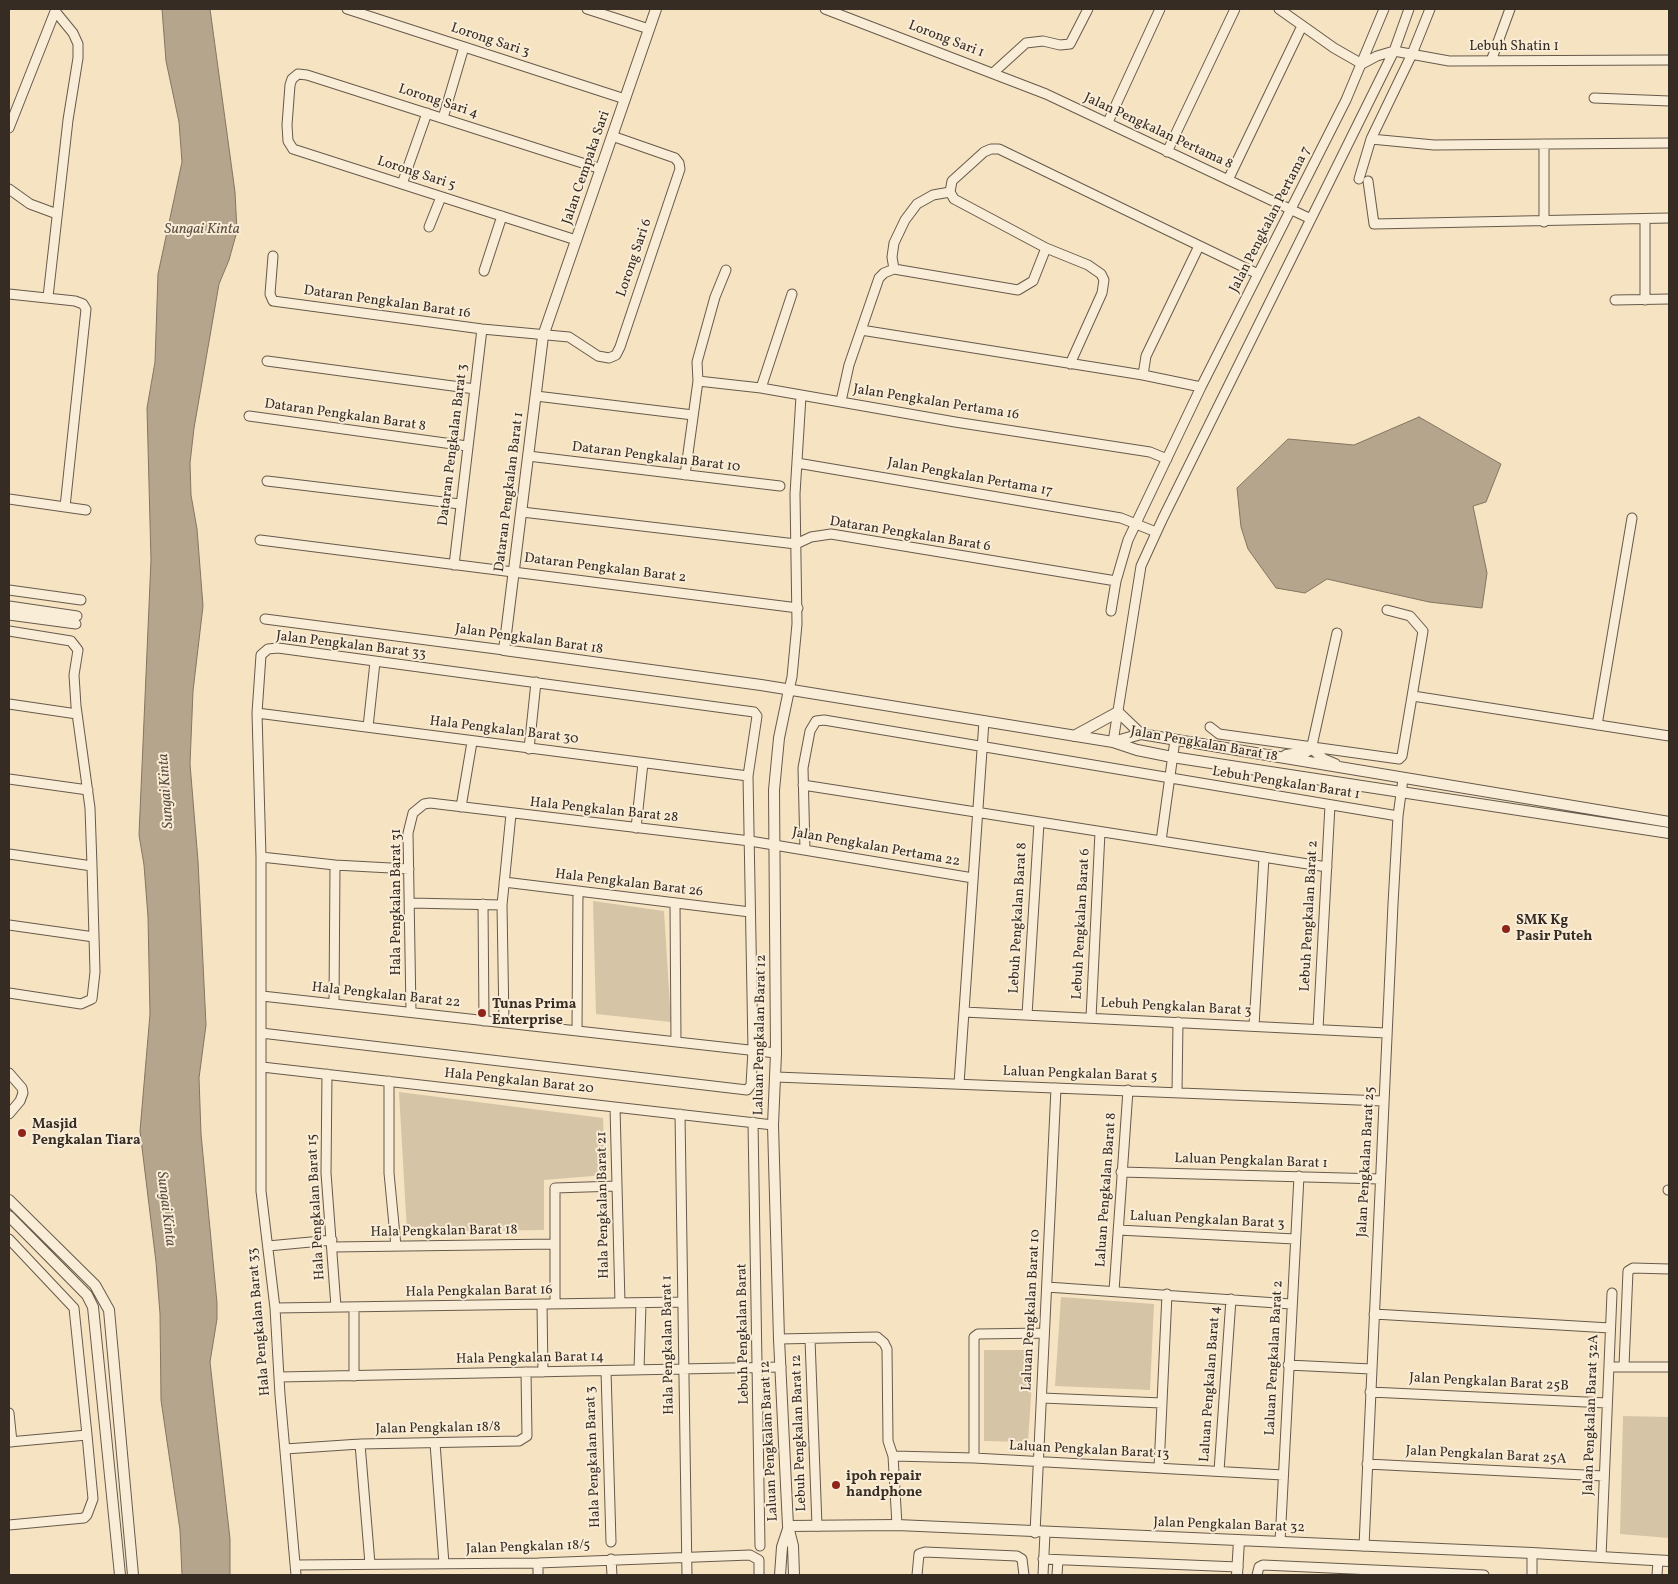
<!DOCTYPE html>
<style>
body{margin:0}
#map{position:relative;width:1678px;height:1584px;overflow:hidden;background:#f6e3c2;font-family:Vollkorn,serif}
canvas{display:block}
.frame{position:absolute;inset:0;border:10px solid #372c24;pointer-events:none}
</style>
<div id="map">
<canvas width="1678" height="1584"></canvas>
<div class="frame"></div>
</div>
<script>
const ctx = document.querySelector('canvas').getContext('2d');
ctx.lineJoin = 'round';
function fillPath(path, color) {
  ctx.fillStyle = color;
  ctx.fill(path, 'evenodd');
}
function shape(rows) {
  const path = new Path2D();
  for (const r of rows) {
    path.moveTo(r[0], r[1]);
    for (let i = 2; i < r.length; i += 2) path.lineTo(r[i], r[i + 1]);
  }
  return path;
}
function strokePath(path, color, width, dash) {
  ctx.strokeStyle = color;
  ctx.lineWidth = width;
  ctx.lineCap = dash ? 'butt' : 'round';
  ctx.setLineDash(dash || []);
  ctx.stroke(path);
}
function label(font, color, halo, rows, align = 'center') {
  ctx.font = font + ' Vollkorn,serif';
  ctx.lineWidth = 4;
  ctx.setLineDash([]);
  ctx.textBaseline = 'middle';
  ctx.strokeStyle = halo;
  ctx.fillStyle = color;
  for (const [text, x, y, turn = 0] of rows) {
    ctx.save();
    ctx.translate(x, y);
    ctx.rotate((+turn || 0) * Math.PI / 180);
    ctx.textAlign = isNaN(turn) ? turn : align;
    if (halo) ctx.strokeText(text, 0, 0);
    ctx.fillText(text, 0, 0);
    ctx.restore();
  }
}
fillPath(shape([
 [593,901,664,911,671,1022,596,1014],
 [399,1092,603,1118,605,1175,544,1180,544,1230,407,1232],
 [1061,1297,1154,1304,1150,1390,1055,1386],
 [984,1350,1034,1350,1028,1442,984,1441],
 [1623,1416,1669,1417,1669,1538,1620,1534]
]), '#d6c4a7');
const water = shape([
 [162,9,210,9,235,192,237,231,229,260,219,284,194,428,190,463,191,495,197,529,203,606,193,691,190,764,198,861,206,1025,199,1078,201,1134,217,1303,217,1319,210,1362,230,1539,230,1575,182,1575,180,1530,161,1400,160,1314,156,1262,140,1131,150,1014,148,917,144,865,139,835,151,560,147,408,155,362,158,274,182,162,179,122,166,61,162,9],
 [1419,417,1501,464,1486,502,1473,506,1487,573,1482,608,1429,602,1327,579,1305,593,1276,588,1248,549,1241,527,1237,488,1288,439,1354,445,1419,417]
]);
fillPath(water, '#b5a58c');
strokePath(water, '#837562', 1);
const minor = shape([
 [347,9,625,99],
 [587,9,649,29],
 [825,9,1046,94,1311,219],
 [1279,9,1334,48,1362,64],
 [1491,61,1510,9],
 [1362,64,1377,56,1394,51,1449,61,1669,60],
 [993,73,1026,43,1043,41,1060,45,1070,44,1088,9],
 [1594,98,1669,101],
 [443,118,464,47],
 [1108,122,1160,9],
 [9,128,56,9],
 [1371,139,1434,145,1669,143],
 [1544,144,1544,222],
 [1167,152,1235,9],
 [1359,179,1371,139,1412,54,1430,9],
 [1228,180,1302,26],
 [1368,181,1374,224,1669,218],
 [402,184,427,113],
 [9,189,30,204,57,214],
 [429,227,441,197],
 [576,240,293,149,288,141,287,125,290,85,292,79,298,74,307,75,601,169],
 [273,256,270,294,273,301,482,329,569,337,598,356,609,358,616,355,620,347,680,169,679,163,675,158,612,136],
 [894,269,892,257,894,243,905,220,917,204,933,195,950,192],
 [484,271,502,216],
 [9,294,75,301,83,304,86,309,65,507],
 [48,297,68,120,78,58,78,44,73,33,55,11],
 [1615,300,1669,299],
 [1645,300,1645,219],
 [861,330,1143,375,1201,387],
 [267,361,475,389],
 [1070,364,1102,293,1104,280,1101,274,1088,265,1046,248,954,199,950,192,952,181,984,152,991,149,999,149,1258,274],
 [1143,375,1146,356,1199,246],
 [698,381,761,388,955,422,1150,452,1167,459],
 [761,388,792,294],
 [536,396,693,415],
 [841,401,849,365,879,278,884,273,894,269,1018,290,1033,281,1046,248],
 [249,416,467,446],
 [528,456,780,486],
 [797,463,1121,518,1156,532],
 [685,475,698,381,697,362,715,297,726,270],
 [267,481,460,504],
 [9,499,86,510],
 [522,512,796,544,811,537,831,534,1116,581],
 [260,540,798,608],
 [454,565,482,329],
 [9,590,81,600],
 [9,606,77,616],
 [1111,611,1116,581,1128,540,1201,387,1346,100,1384,9],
 [9,615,76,624],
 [265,619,504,650],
 [9,631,71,641,78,650,74,675,76,706,90,808,92,866,9,854],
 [789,690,792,677,797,624,795,494,801,396],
 [1413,696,1669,736],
 [9,704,77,714],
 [257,713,748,776],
 [1597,725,1632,518],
 [368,727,375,662],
 [1210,727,1219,734,1399,759,1402,756,1423,631,1410,616,1387,610],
 [1113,742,1141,566,1163,518,1394,51,1409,9],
 [529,749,536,682],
 [1311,750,1337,633],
 [9,779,88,790],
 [803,785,1327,867],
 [461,807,472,742],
 [636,828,643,763],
 [1161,841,1175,740],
 [805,850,803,768,810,731,816,721,824,720,1398,816],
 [261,857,335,865,409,869],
 [504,882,750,912],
 [410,903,502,905],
 [483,904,484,1021],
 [675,904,676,1042],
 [9,925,94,937],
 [9,993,81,1004,92,999,95,972,92,866],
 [262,996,776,1053],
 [334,1004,335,865],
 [411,1012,408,833,413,813,424,804,430,803,750,841,973,878],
 [964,1012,1386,1033],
 [1027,1015,1039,823],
 [1091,1018,1100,832],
 [504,1023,502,905,511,814],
 [1254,1026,1264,857],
 [1318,1029,1330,805],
 [577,1031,578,891],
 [261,1033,747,1090,751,1085,753,1050,748,776,757,716,754,712,278,648,268,649,261,655,257,713,261,857,261,1191,275,1308,280,1395,296,1575],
 [262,1067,773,1125],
 [9,1073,22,1088,23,1093,20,1101,9,1114],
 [327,1074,326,1173,336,1307],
 [776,1077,1383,1101],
 [389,1081,389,1173,396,1246],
 [959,1084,984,721],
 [1177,1092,1178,1022],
 [615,1107,620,1303],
 [680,1114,687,1575],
 [753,1122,760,1546],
 [1121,1172,1380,1179],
 [1668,1190,1669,1190],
 [1118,1230,1295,1239],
 [9,1239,74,1308,87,1435,9,1442],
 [268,1246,332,1240],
 [333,1247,555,1244],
 [1047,1287,1291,1304],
 [1114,1291,1128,1090],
 [542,1304,543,1372],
 [555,1304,555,1188,617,1186],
 [275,1308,682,1302],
 [1374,1314,1610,1328],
 [779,1339,877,1337,884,1343,887,1349,888,1441,893,1456,897,1525],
 [810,1339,817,1526],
 [1288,1365,1371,1369],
 [1624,1366,1628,1271,1633,1268,1669,1269],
 [1609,1367,1669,1367],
 [639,1370,641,1303],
 [606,1371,611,1542],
 [354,1376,354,1307],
 [280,1377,781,1367],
 [1370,1392,1607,1403],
 [1042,1398,1162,1403],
 [9,1413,12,1442],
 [435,1443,444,1564],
 [360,1444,370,1564],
 [285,1449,360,1444,519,1441,527,1436,526,1372],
 [893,1456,974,1458,1283,1475],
 [974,1458,974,1337,978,1334,1044,1333],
 [1367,1464,1604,1476],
 [1159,1468,1167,1294],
 [1219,1471,1231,1299],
 [9,1525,84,1518,87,1515,93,1499,87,1435],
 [1035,1533,1056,1088],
 [1280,1542,1299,1176],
 [1364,1546,1393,904,1398,816,1403,779],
 [1601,1557,1612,1293],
 [611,1559,612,1575],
 [1043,1559,1238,1567],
 [538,1563,538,1575],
 [295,1565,538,1563,750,1555,759,1560,759,1575],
 [917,1575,919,1554,925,1552,1017,1556,1022,1559,1024,1575],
 [1043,1575,1045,1533],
 [1057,1575,1058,1560],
 [1257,1575,1259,1567,1263,1565,1484,1575],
 [1532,1575,1532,1553],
 [1657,1575,1658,1561]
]);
const tertiary = shape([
 [656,9,543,336,504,650,761,685,1113,742,1137,750,1172,757,1669,833],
 [789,690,779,738,774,790,776,1053,773,1125,779,1339,788,1526,793,1546,794,1575],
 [1074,736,1118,712,1141,734],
 [1113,742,1141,734,1669,822],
 [1286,755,1306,752,1312,748,1323,759,1335,764],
 [9,1200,95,1285,109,1310,133,1575],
 [9,1216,87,1295,93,1307,120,1575],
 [788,1526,897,1525,1532,1553,1669,1561],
 [780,1575,782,1547,788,1529],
 [1237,1575,1239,1540]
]);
strokePath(minor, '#675a4c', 11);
strokePath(tertiary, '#675a4c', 12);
strokePath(minor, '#f9edd7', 9);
strokePath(tertiary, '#f9edd7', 10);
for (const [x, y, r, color] of [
 [1506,929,5,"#8f2418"],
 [482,1013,5,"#8f2418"],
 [22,1133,5,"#8f2418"],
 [836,1485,5,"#8f2418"]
]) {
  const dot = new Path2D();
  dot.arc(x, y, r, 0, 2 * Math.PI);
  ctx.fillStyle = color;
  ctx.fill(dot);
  strokePath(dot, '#f9edd7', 2);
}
label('14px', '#372c24', '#f9edd7', [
 ["Lorong Sari 1",946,40,21],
 ["Lorong Sari 3",490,41,18],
 ["Lebuh Shatin 1",1514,47],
 ["Lorong Sari 4",438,102,18],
 ["Jalan Pengkalan Pertama 8",1158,132,25],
 ["Jalan Cempaka Sari",587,168,-71],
 ["Lorong Sari 5",416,174,18],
 ["Jalan Pengkalan Pertama 7",1271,220,-63],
 ["Lorong Sari 6",635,258,-71],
 ["Dataran Pengkalan Barat 16",387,303,8],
 ["Jalan Pengkalan Pertama 16",936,403,9],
 ["Dataran Pengkalan Barat 8",345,416,8],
 ["Dataran Pengkalan Barat 3",454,445,-83],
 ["Dataran Pengkalan Barat 10",656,458,7],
 ["Jalan Pengkalan Pertama 17",970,478,10],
 ["Dataran Pengkalan Barat 1",510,492,-83],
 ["Dataran Pengkalan Barat 6",910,535,9],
 ["Dataran Pengkalan Barat 2",605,569,7],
 ["Jalan Pengkalan Barat 18",529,640,8],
 ["Jalan Pengkalan Barat 33",351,646,7],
 ["Hala Pengkalan Barat 30",504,731,7],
 ["Jalan Pengkalan Barat 18",1204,745,10],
 ["Lebuh Pengkalan Barat 1",1286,784,9],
 ["Hala Pengkalan Barat 28",604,811,6],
 ["Jalan Pengkalan Pertama 22",876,848,10],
 ["Hala Pengkalan Barat 26",629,884,7],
 ["Hala Pengkalan Barat 31",397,902,-90],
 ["Lebuh Pengkalan Barat 2",1310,916,-87],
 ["Lebuh Pengkalan Barat 8",1019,918,-87],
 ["Lebuh Pengkalan Barat 6",1082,924,-87],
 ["Hala Pengkalan Barat 22",386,996,6],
 ["Lebuh Pengkalan Barat 3",1176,1008,3],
 ["Laluan Pengkalan Barat 12",761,1035,-89],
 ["Laluan Pengkalan Barat 5",1080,1075,2],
 ["Hala Pengkalan Barat 20",519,1082,6],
 ["Laluan Pengkalan Barat 1",1251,1162,2],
 ["Jalan Pengkalan Barat 25",1367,1162,-87],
 ["Laluan Pengkalan Barat 8",1107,1190,-86],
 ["Hala Pengkalan Barat 21",604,1205,-91],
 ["Hala Pengkalan Barat 15",317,1207,-93],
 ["Laluan Pengkalan Barat 3",1207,1221,3],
 ["Hala Pengkalan Barat 18",444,1232,-1],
 ["Hala Pengkalan Barat 16",479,1292,-1],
 ["Laluan Pengkalan Barat 10",1032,1310,-87],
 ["Hala Pengkalan Barat 33",260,1322,-95],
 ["Lebuh Pengkalan Barat",744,1334,-91],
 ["Hala Pengkalan Barat 1",669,1345,-91],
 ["Laluan Pengkalan Barat 2",1275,1358,-87],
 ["Hala Pengkalan Barat 14",530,1359,-1],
 ["Jalan Pengkalan Barat 25B",1489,1383,3],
 ["Laluan Pengkalan Barat 4",1211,1384,-86],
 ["Jalan Pengkalan Barat 32A",1592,1415,-88],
 ["Jalan Pengkalan 18/8",438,1429,-1],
 ["Lebuh Pengkalan Barat 12",800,1433,-92],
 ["Laluan Pengkalan Barat 12",770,1441,-93],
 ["Laluan Pengkalan Barat 13",1089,1451,3],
 ["Jalan Pengkalan Barat 25A",1486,1456,3],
 ["Hala Pengkalan Barat 3",594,1457,-92],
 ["Jalan Pengkalan Barat 32",1229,1526,2],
 ["Jalan Pengkalan 18/5",528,1548,-2]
]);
label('bold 14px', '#372c24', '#f9edd7', [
 ["SMK Kg",1516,921],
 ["Pasir Puteh",1516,937],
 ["Tunas Prima",492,1005],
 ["Enterprise",492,1021],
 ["Masjid",32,1125],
 ["Pengkalan Tiara",32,1141],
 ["ipoh repair",846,1477],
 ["handphone",846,1493]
], 'left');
label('italic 15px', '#5d5043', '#f9edd7', [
 ["Sungai Kinta",202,230],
 ["Sungai Kinta",167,791,-94],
 ["Sungai Kinta",165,1209,83]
]);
</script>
